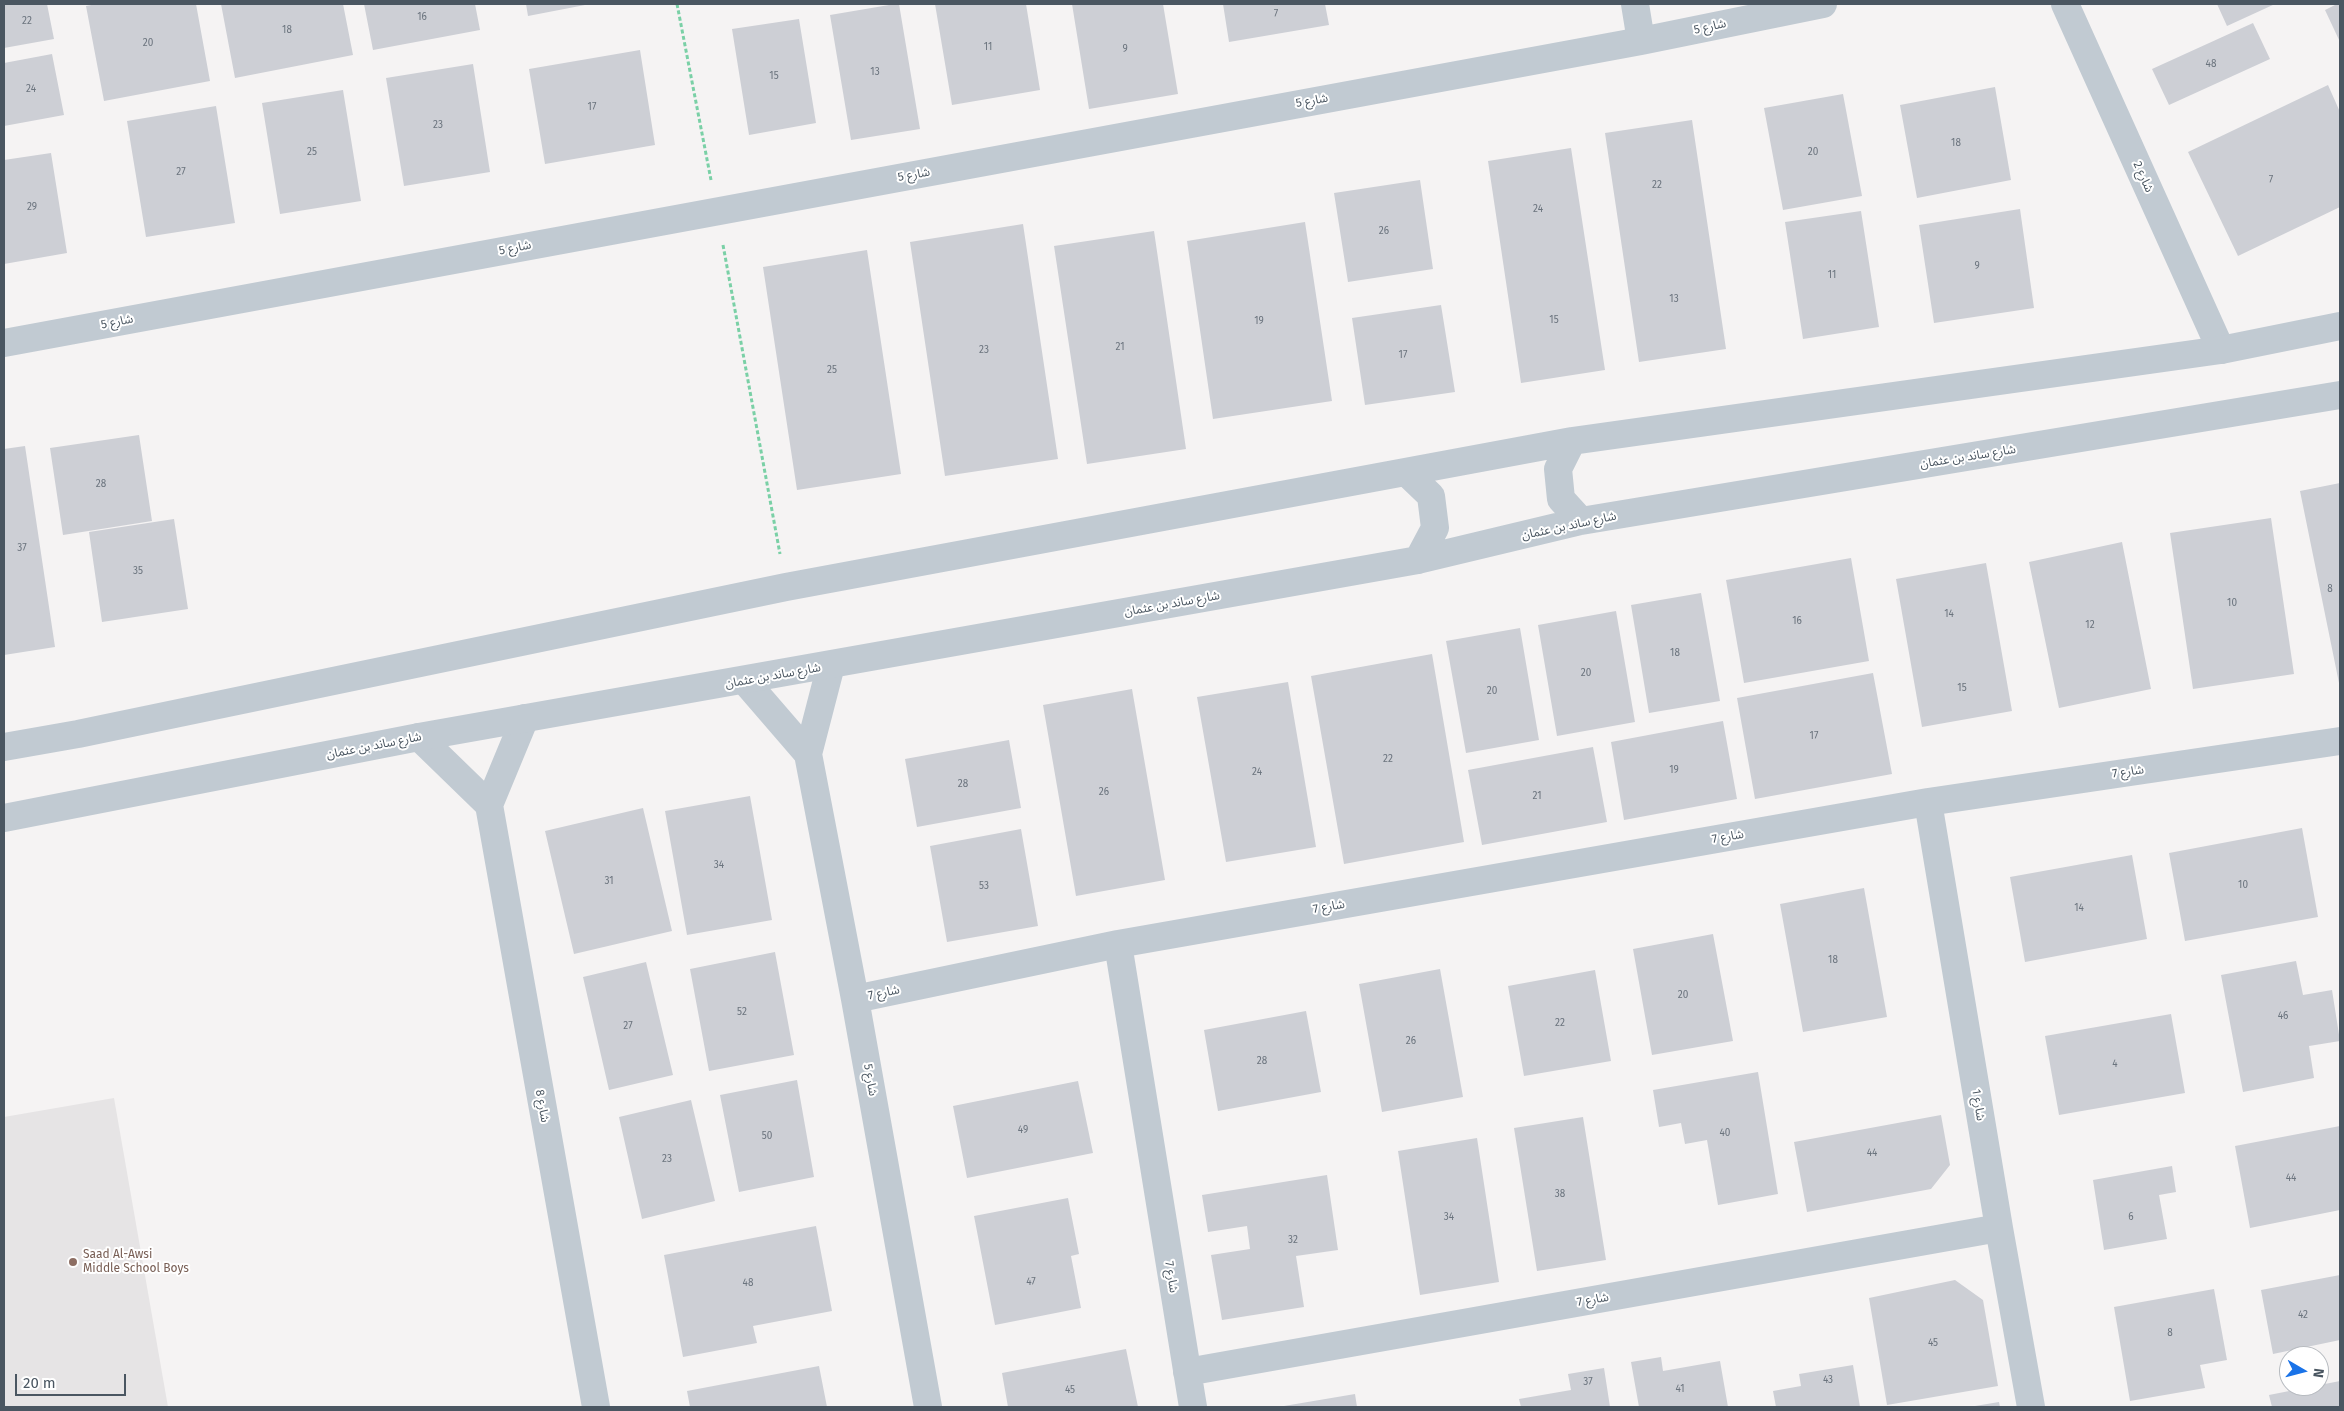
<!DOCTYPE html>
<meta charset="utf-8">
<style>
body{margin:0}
#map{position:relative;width:2344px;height:1411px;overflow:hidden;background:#f5f3f3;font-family:"Fira Sans",sans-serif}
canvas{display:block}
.frame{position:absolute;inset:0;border:5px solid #4a5661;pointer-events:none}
.north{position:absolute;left:2279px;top:1346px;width:50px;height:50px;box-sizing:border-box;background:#fff;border:1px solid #b7bbc0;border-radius:50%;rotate:98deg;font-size:14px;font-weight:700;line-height:20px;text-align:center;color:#4a5661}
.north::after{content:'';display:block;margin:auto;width:18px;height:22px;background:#1a73e8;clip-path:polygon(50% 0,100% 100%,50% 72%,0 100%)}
.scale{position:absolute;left:15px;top:1374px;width:111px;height:22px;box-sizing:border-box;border:2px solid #4a5661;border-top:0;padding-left:6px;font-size:15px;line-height:18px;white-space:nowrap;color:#4a5661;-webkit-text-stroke:4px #fff;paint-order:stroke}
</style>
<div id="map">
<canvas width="2344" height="1411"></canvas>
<div class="frame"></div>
<div class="north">N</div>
<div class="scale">20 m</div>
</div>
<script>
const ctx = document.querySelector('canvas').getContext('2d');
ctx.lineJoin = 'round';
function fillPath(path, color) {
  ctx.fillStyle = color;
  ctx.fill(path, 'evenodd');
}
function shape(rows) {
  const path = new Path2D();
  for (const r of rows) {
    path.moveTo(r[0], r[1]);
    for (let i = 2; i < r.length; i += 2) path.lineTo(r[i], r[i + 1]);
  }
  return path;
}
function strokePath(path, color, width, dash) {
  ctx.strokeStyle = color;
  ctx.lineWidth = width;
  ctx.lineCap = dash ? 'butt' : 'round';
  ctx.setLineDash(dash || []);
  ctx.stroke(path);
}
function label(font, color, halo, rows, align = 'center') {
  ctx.font = font + ' "Fira Sans","Noto Sans Arabic",sans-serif';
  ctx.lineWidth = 4;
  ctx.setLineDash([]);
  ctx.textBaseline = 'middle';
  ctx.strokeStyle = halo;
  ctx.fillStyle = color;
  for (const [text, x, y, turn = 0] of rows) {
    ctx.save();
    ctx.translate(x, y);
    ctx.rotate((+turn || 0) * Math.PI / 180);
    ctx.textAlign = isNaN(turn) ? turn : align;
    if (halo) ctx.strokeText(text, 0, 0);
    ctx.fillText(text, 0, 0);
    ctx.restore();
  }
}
fillPath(shape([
 [114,1098,168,1407,4,1407,4,1117]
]), '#e6e4e5');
fillPath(shape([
 [4,4,47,4,54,39,4,48],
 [97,4,196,4,210,81,104,101,86,6],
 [221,4,343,4,353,55,235,78],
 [364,4,475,4,480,30,373,50],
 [526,4,585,4,585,5,528,16],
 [895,4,899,4,920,129,851,140,830,15],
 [935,4,1026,4,1040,90,952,105],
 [1072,4,1163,4,1178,94,1089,109],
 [1223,4,1325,4,1329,25,1229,42],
 [2217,4,2275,4,2227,26],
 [2337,4,2340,4,2340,42,2325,10],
 [799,19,816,123,749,135,732,29],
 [2253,23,2270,59,2169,105,2152,69],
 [640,50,655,145,545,164,529,69],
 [52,54,64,115,4,126,4,63],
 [473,64,490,172,404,186,386,78],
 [2328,85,2340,112,2340,207,2238,256,2188,152],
 [1995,87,2011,180,1917,198,1900,105],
 [343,90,361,201,280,214,262,103],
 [1843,94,1862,196,1783,210,1764,108],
 [216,106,235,223,146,237,127,121],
 [1692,120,1726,349,1639,362,1605,133],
 [1571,148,1605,370,1521,383,1488,161],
 [51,153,67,253,4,264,4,160],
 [1420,180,1433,269,1348,282,1334,193],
 [2020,209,2034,308,1934,323,1919,225],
 [1861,211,1879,327,1803,339,1785,222],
 [1305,222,1332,401,1213,419,1187,241],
 [1023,224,1058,459,945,476,910,242],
 [1154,231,1186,449,1087,464,1054,246],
 [867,250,901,474,797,490,763,267],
 [1441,305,1455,392,1365,405,1352,318],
 [139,435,152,521,63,535,50,448],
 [25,446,55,647,4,655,4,449],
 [2340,483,2340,683,2339,683,2300,491],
 [2271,518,2294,674,2193,689,2170,533],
 [174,519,188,609,102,622,89,532],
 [2122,542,2151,689,2059,708,2029,562],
 [1851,558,1869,661,1744,683,1726,580],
 [1986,563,2012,711,1922,727,1896,579],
 [1701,593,1720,701,1649,713,1631,605],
 [1616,611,1635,722,1557,736,1538,625],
 [1520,628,1539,740,1466,753,1446,641],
 [1432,654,1464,842,1344,864,1311,676],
 [1873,673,1892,774,1755,799,1737,698],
 [1288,682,1316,847,1226,862,1197,697],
 [1132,689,1165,880,1076,896,1043,705],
 [1723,721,1737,799,1624,820,1611,742],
 [1009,740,1021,808,917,827,905,759],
 [1593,747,1607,822,1482,845,1468,770],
 [750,796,772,920,687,935,665,811],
 [643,808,672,931,574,954,545,831],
 [2302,828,2318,917,2185,941,2169,853],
 [1021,829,1038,926,947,942,930,846],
 [2132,855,2147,939,2025,962,2010,877],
 [1864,888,1887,1017,1803,1032,1780,904],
 [1713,934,1733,1041,1652,1055,1633,949],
 [775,952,794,1055,709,1071,690,969],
 [2296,961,2303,995,2332,990,2340,1041,2309,1046,2314,1078,2243,1092,2221,975],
 [646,962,673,1075,609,1090,583,977],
 [1440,969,1463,1097,1382,1112,1359,984],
 [1595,970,1611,1061,1524,1076,1508,986],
 [1306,1011,1321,1092,1218,1111,1204,1030],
 [2171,1014,2185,1093,2059,1115,2045,1036],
 [1758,1072,1778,1194,1718,1205,1707,1140,1685,1144,1681,1123,1659,1127,1653,1090],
 [797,1080,814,1177,739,1192,720,1095],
 [1078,1081,1093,1153,967,1178,953,1106],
 [691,1100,715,1201,642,1219,619,1117],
 [1941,1115,1950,1165,1931,1189,1807,1212,1794,1142],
 [1583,1117,1606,1260,1537,1271,1514,1128],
 [2340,1126,2340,1210,2250,1228,2235,1146],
 [1477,1138,1499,1282,1420,1295,1398,1151],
 [2172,1166,2176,1192,2159,1195,2167,1239,2104,1250,2093,1180],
 [1327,1175,1338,1250,1296,1256,1304,1307,1222,1320,1211,1255,1250,1249,1247,1226,1208,1232,1202,1195],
 [1068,1198,1079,1254,1071,1256,1081,1308,995,1325,974,1216],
 [816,1226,832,1311,753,1326,757,1343,683,1357,664,1255],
 [2340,1275,2340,1340,2273,1354,2261,1290],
 [1955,1280,1983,1300,1998,1386,1887,1405,1869,1298],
 [2214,1289,2227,1360,2200,1365,2205,1388,2130,1401,2114,1307],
 [1126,1349,1138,1407,1008,1407,1002,1373],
 [1661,1357,1663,1371,1720,1361,1728,1407,1639,1407,1631,1362],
 [1853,1365,1860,1407,1776,1407,1773,1391,1801,1386,1799,1374],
 [819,1366,827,1407,690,1407,687,1391],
 [1604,1368,1610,1407,1521,1407,1519,1399,1571,1390,1568,1374],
 [2340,1381,2340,1407,2272,1407,2269,1395],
 [1355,1394,1357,1407,1284,1407,1284,1406],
 [1999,1402,2000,1407,1975,1407,1975,1406]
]), '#cdcfd5');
strokePath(shape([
 [677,4,711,180],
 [723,245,780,554]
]), '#7ad0a6', 3, [4, 2.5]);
strokePath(shape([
 [1635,4,1641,41],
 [2065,4,2221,350],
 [4,343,1641,41,1823,4],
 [831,665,808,754,855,999,928,1407],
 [745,681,808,754],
 [525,718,489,805,596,1407],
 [419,737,489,805],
 [1928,802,1999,1228,2031,1407],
 [1118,944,1193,1407],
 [855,999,1118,944,1928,802,2340,741],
 [1187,1372,1999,1228]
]), '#c1cad2', 28);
strokePath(shape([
 [1572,441,1558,469,1561,499,1581,521],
 [1407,473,1431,496,1435,528,1418,560],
 [4,747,78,734,786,587,1572,441,2221,350,2340,326],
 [4,818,419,737,1418,560,1581,521,2340,395]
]), '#c1cad2', 28);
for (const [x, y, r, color] of [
 [73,1262,5,"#8d6e63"]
]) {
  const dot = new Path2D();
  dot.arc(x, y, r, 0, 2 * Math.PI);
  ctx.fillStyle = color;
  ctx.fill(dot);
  strokePath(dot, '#fff', 2);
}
label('10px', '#6b747e', null, [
 ["7",1276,14],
 ["16",422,17],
 ["22",27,21],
 ["18",287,30],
 ["20",148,43],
 ["11",988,47],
 ["9",1125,49],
 ["48",2211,64],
 ["13",875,72],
 ["15",774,76],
 ["24",31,89],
 ["17",592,107],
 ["23",438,125],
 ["18",1956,143],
 ["25",312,152],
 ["20",1813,152],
 ["27",181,172],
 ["7",2271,180],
 ["22",1657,185],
 ["29",32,207],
 ["24",1538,209],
 ["26",1384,231],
 ["9",1977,266],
 ["11",1832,275],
 ["13",1674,299],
 ["15",1554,320],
 ["19",1259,321],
 ["21",1120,347],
 ["23",984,350],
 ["17",1403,355],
 ["25",832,370],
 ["28",101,484],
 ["37",22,548],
 ["35",138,571],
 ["8",2330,589],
 ["10",2232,603],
 ["14",1949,614],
 ["16",1797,621],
 ["12",2090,625],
 ["18",1675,653],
 ["20",1586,673],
 ["15",1962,688],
 ["20",1492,691],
 ["17",1814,736],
 ["22",1388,759],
 ["19",1674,770],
 ["24",1257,772],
 ["28",963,784],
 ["26",1104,792],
 ["21",1537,796],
 ["34",719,865],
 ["31",609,881],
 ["10",2243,885],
 ["53",984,886],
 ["14",2079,908],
 ["18",1833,960],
 ["20",1683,995],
 ["52",742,1012],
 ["46",2283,1016],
 ["22",1560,1023],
 ["27",628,1026],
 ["26",1411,1041],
 ["28",1262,1061],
 ["4",2115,1064],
 ["49",1023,1130],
 ["40",1725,1133],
 ["50",767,1136],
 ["44",1872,1153],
 ["23",667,1159],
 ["44",2291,1178],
 ["38",1560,1194],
 ["34",1449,1217],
 ["6",2131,1217],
 ["32",1293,1240],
 ["47",1031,1282],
 ["48",748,1283],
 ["42",2303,1315],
 ["8",2170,1333],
 ["45",1933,1343],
 ["43",1828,1380],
 ["37",1588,1382],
 ["41",1680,1389],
 ["45",1070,1390]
]);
label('12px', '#4a5661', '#fff', [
 ["شارع 5",1710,27,-12],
 ["شارع 5",1312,101,-10],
 ["شارع 5",914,175,-10],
 ["شارع 2",2143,177,66],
 ["شارع 5",515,248,-11],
 ["شارع 5",117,322,-11],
 ["شارع ساند بن عثمان",1968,457,-9],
 ["شارع ساند بن عثمان",1569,526,-12],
 ["شارع ساند بن عثمان",1172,604,-10],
 ["شارع ساند بن عثمان",773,676,-10],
 ["شارع ساند بن عثمان",374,746,-11],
 ["شارع 7",2128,772,-8],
 ["شارع 7",1728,837,-10],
 ["شارع 7",1329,907,-10],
 ["شارع 7",884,993,-12],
 ["شارع 5",870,1080,80],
 ["شارع 1",1978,1105,81],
 ["شارع 8",542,1106,80],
 ["شارع 7",1171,1277,81],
 ["شارع 7",1593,1300,-10]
]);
label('12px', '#785e54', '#fff', [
 ["Saad Al-Awsi",83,1255],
 ["Middle School Boys",83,1269]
], 'left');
</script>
